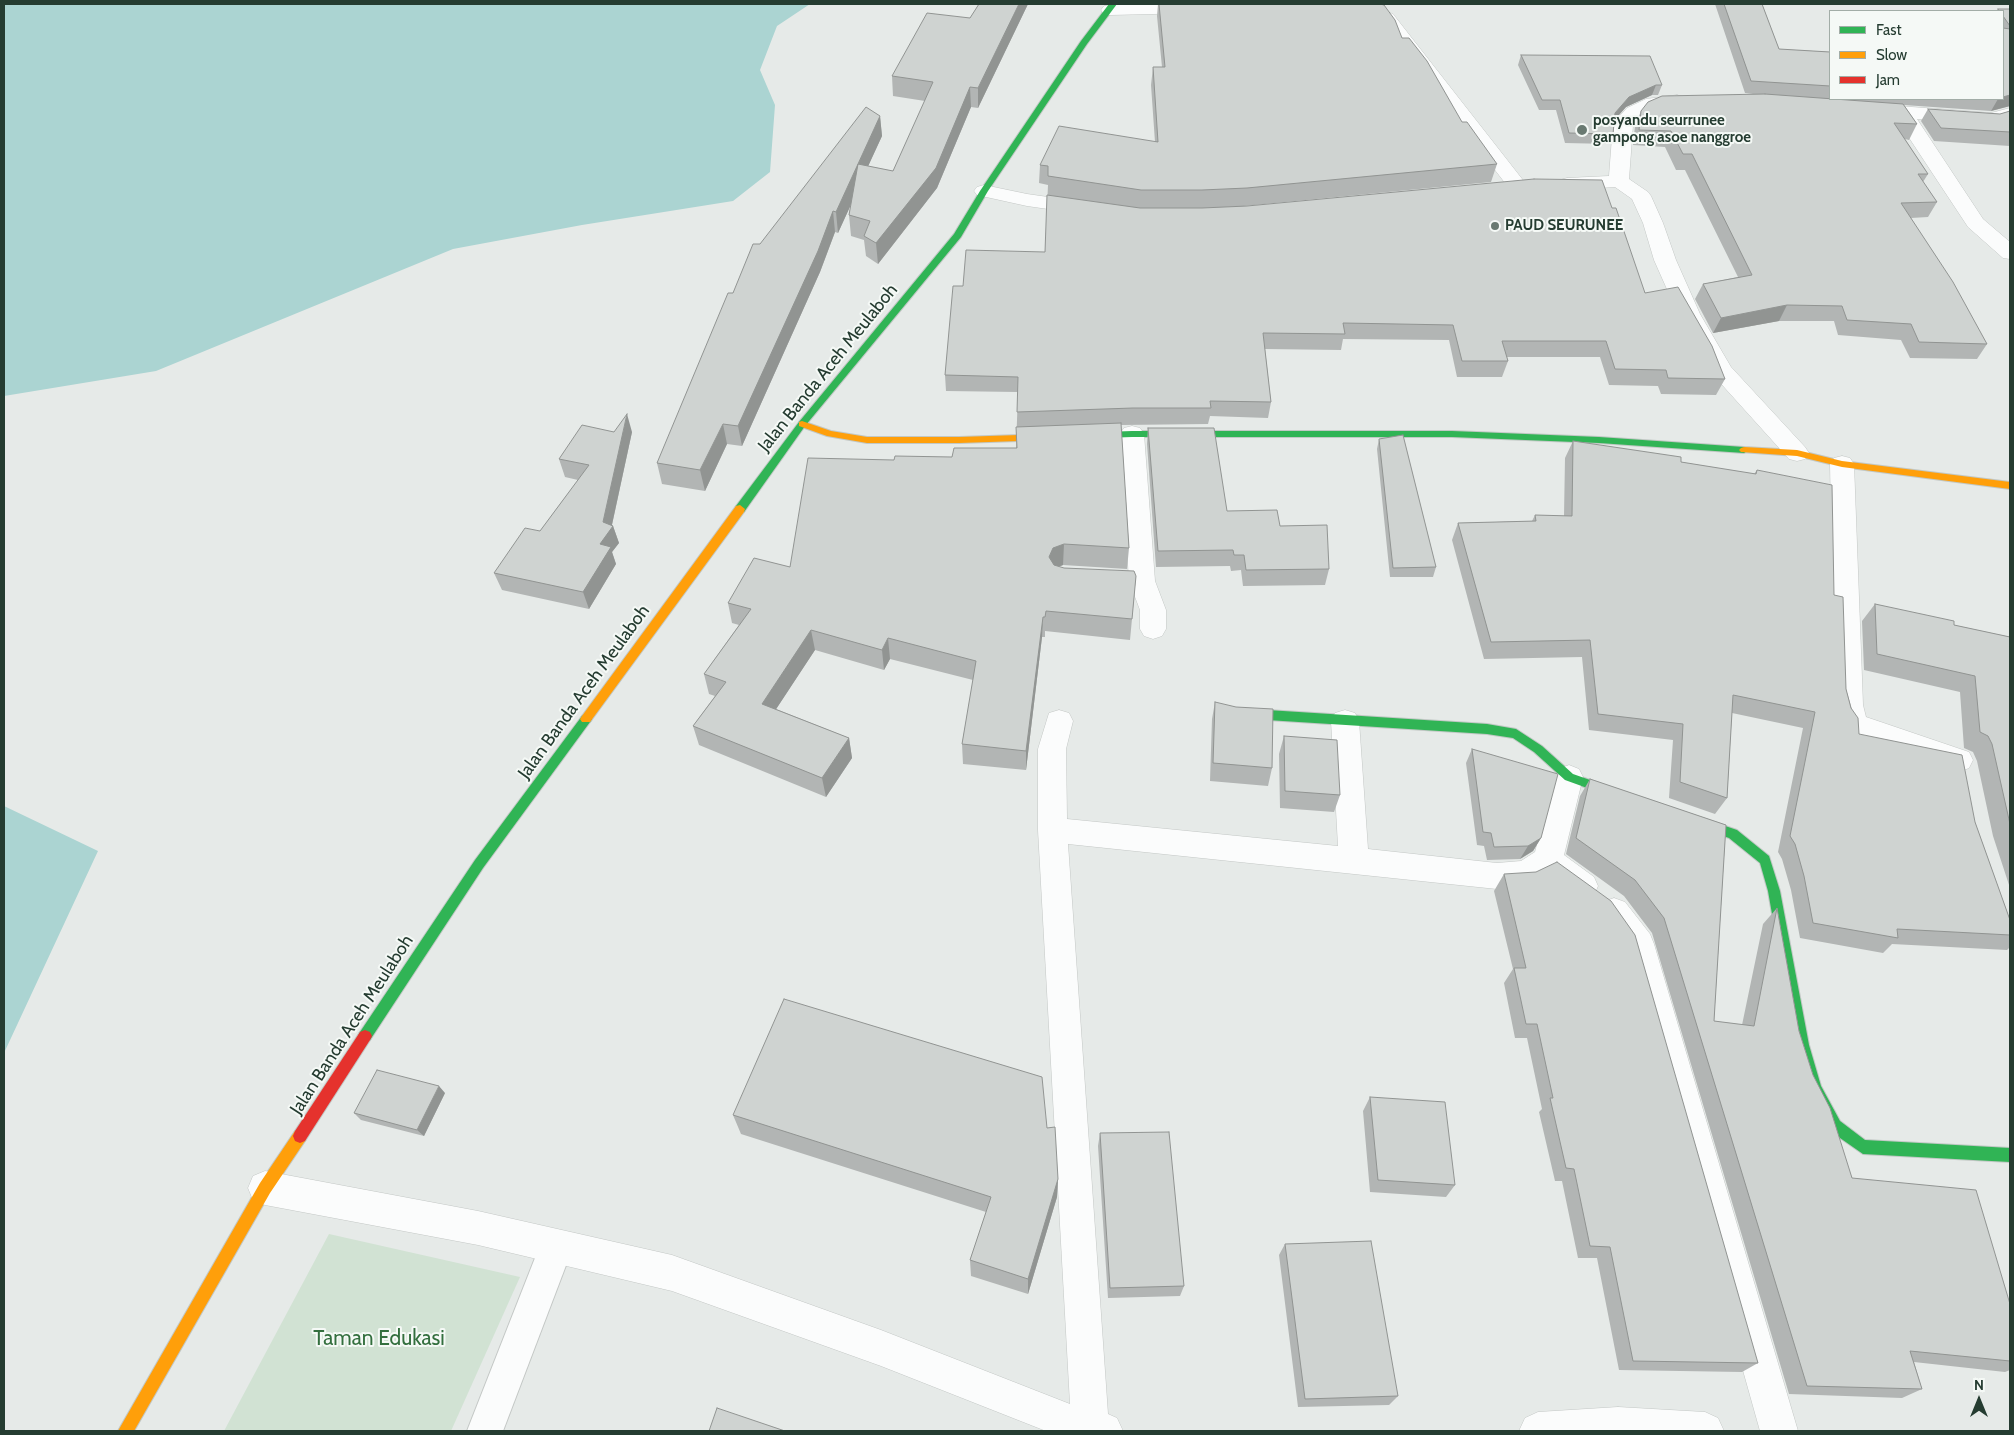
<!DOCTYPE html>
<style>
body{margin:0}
#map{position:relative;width:2014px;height:1435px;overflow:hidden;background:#e6eae8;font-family:Cabin,sans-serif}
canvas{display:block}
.frame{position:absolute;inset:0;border:5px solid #253c31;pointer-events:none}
.legend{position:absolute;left:1829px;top:10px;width:175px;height:90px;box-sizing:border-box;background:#f5f9f6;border:1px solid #a2ada7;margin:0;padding:6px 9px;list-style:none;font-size:15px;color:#253c31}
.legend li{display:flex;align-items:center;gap:10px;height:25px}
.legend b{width:25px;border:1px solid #a2ada7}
.north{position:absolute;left:1954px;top:1375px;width:50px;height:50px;-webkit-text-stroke:4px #f5f9f6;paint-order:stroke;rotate:0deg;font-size:14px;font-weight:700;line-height:20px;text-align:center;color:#253c31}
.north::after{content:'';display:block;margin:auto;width:18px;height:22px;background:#253c31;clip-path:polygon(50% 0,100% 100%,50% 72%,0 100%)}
</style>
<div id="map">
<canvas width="2014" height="1435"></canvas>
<div class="frame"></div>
<ul class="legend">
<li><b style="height:6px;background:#30b455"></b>Fast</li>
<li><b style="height:6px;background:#ff9f0a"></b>Slow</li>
<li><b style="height:6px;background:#e5322d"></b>Jam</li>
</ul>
<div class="north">N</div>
</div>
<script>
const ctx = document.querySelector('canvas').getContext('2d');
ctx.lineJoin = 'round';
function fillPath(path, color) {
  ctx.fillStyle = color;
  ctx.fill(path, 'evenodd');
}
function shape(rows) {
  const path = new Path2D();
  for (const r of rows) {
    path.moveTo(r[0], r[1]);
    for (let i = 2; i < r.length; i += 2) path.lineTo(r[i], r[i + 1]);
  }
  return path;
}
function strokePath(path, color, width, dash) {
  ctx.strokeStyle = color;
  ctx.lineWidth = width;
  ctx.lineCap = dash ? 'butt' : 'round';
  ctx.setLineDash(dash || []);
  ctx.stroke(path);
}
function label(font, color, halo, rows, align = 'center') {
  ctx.font = font + ' Cabin,sans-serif';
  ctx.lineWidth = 4;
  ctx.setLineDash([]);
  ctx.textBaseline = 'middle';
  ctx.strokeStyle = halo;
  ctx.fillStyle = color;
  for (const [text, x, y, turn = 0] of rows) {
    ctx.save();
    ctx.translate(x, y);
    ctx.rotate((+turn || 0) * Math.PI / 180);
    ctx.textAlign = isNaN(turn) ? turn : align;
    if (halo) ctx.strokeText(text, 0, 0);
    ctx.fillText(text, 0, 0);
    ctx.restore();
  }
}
fillPath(shape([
 [329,1234,520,1277,451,1431,224,1431]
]), '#d1e2d3');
fillPath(shape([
 [4,4,810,4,777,26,760,70,775,105,770,172,733,201,582,225,453,249,156,371,4,396],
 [4,806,98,851,4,1053]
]), '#abd4d2');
const lane = shape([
 [556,1230,568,1235,573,1247,503,1431,467,1431,544,1235,556,1230]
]);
const street = shape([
 [1200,4,1205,8,1202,12,1196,13,1110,15,1104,14,1101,10,1104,6,1110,5,1200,4],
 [1373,6,1393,14,1526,184,1529,188,1526,192,1519,194,1512,192,1381,22,1367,15,1364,11,1367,7,1373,6],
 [1677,95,1684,97,1687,101,1684,105,1657,108,1641,116,1633,125,1629,179,1648,192,1651,196,1663,223,1676,260,1700,314,1731,367,1805,447,1809,453,1805,459,1797,461,1789,459,1715,377,1678,314,1654,260,1643,223,1632,199,1615,187,1567,190,1560,188,1557,184,1560,180,1567,178,1609,176,1613,124,1616,120,1627,108,1646,99,1677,95],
 [1872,104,1991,113,2010,108,2010,120,1992,125,1917,119,1983,219,2010,242,2010,259,2003,258,1968,227,1896,118,1865,114,1862,110,1865,106,1872,104],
 [984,185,1027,194,1083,202,1090,204,1093,208,1090,212,1083,214,1027,206,977,195,974,191,977,187,984,185],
 [1132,426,1140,428,1144,434,1155,581,1166,610,1166,629,1162,636,1153,639,1144,636,1140,629,1140,610,1129,581,1120,434,1124,428,1132,426],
 [1842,456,1850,458,1854,464,1863,705,1866,717,1969,752,1973,760,1969,768,1959,772,1929,760,1867,742,1844,732,1840,724,1835,705,1830,464,1834,458,1842,456],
 [1059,710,1069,713,1073,721,1066,749,1067,819,1338,846,1331,721,1335,713,1345,710,1355,713,1359,721,1368,849,1497,863,1521,861,1535,852,1555,777,1559,769,1569,765,1579,769,1583,777,1564,855,1594,877,1598,886,1594,895,1583,899,1572,895,1547,876,1526,887,1497,889,1068,844,1108,1414,1117,1418,1123,1431,1046,1431,881,1366,672,1291,478,1245,265,1205,253,1200,248,1188,253,1176,265,1171,478,1211,672,1255,881,1330,1070,1404,1038,830,1038,749,1049,713,1059,710],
 [1614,898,1625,902,1650,934,1654,944,1798,1431,1760,1431,1625,950,1603,920,1599,911,1603,902,1614,898],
 [1618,1407,1705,1412,1718,1418,1724,1431,1519,1431,1525,1418,1538,1412,1618,1407]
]);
const fast = shape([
 [1109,4,1117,4,1087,44,988,191,961,237,805,426,744,512,736,512,735,509,736,506,799,422,954,234,980,191,1081,41,1109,4],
 [1132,431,1452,431,1599,437,1744,447,1749,450,1744,453,1599,443,1452,437,1132,437,1049,440,1044,437,1049,434,1132,431],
 [1236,708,1487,724,1516,729,1542,746,1573,774,1627,793,1629,796,1627,799,1623,801,1565,780,1534,752,1513,738,1487,734,1236,718,1232,716,1230,713,1232,710,1236,708],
 [586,714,590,716,592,719,590,722,483,868,370,1040,365,1042,360,1040,358,1036,360,1032,475,860,582,716,586,714],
 [1690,814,1737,830,1769,856,1780,891,1809,1045,1821,1086,1840,1121,1865,1140,2010,1148,2010,1162,1863,1154,1830,1131,1808,1088,1795,1045,1768,891,1760,863,1729,838,1686,823,1684,819,1686,815,1690,814]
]);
const slow = shape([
 [802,421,831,431,867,437,959,437,1049,434,1054,437,1049,440,959,443,867,443,827,436,799,426,799,422,802,421],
 [1744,447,1797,450,1842,461,2010,482,2010,489,1842,467,1797,456,1741,452,1739,450,1741,448,1744,447],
 [740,505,745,509,744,512,590,722,582,722,580,719,582,716,736,506,740,505],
 [300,1129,305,1131,307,1136,305,1141,270,1193,134,1431,118,1431,260,1183,295,1131,300,1129]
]);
const jam = shape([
 [365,1030,370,1032,372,1036,370,1040,305,1141,300,1143,295,1141,293,1136,295,1131,360,1032,365,1030]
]);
strokePath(lane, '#c3c7c5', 2);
strokePath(street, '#c3c7c5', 1);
strokePath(fast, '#c2c8c5', 2);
strokePath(slow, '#c2c8c5', 2);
strokePath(jam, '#c2c8c5', 2);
fillPath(lane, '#fbfcfc');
fillPath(street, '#fbfcfc');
fillPath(fast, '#30b455');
fillPath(slow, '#ff9f0a');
fillPath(jam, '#e5322d');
fillPath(shape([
 [979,4,1028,4,978,108,971,107,937,188,878,264,866,256,864,240,851,236,849,215,851,204,838,233,835,232,820,272,742,446,727,444,705,491,662,484,657,463,733,293,760,244,880,116,882,136,868,166,893,171,925,101,893,96,892,76,970,18],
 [1158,4,1380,4,1402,38,1462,122,1497,164,1491,182,1244,206,1612,208,1645,293,1725,379,1716,395,1661,394,1658,386,1609,385,1600,357,1507,357,1508,361,1502,377,1457,377,1449,340,1343,339,1341,350,1265,349,1271,402,1268,418,1210,416,1208,424,1121,425,1129,548,1127,569,1063,565,1059,567,1064,568,1136,576,1130,640,1045,631,1045,637,1042,637,1026,770,963,764,962,744,973,680,890,659,884,670,815,650,776,709,849,738,852,758,826,797,699,745,693,726,715,696,709,694,704,674,739,625,732,623,728,603,790,567,894,460,952,457,1016,448,1018,392,946,391,945,375,963,286,1045,252,1048,185,1039,183,1040,165,1155,142,1151,85,1153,67,1162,67,1157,16],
 [1715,4,1762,4,1779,49,1830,52,1830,99,2003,99,2003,11,1996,11,1998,9,2010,9,2010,107,2010,106,1991,111,1904,105,1917,124,1909,140,1905,139,1928,174,1923,182,1937,202,1928,217,1911,218,1987,344,1977,359,1910,358,1901,340,1838,335,1834,321,1779,321,1713,333,1695,299,1703,284,1738,277,1685,170,1676,170,1665,147,1633,145,1635,126,1641,111,1753,94,1745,93],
 [1521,55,1662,85,1658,95,1652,95,1626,107,1615,119,1613,134,1610,144,1565,143,1556,110,1539,110,1518,65],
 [1928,109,2000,114,2010,111,2010,146,1934,141,1921,121],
 [1148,428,1227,511,1280,526,1329,569,1325,585,1243,586,1241,570,1231,571,1230,566,1156,567,1147,444],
 [614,432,632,432,612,525,613,526,619,543,612,552,616,564,589,609,502,590,494,573,540,531,578,480,565,477,559,459],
 [1379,439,1436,567,1433,577,1390,577,1377,449],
 [1573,441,1681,462,1754,474,1757,470,1834,595,1846,689,1859,734,1975,822,2010,920,2010,947,2007,950,1892,944,1883,953,1800,938,1791,890,1782,859,1778,852,1803,728,1732,713,1727,798,1715,814,1669,798,1673,740,1589,730,1582,657,1484,659,1452,540,1458,523,1532,521,1535,515,1564,516,1565,458],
 [1875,604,1954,625,2010,637,2010,888,1993,836,1977,761,1973,752,1964,748,1960,692,1864,670,1862,621],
 [1215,702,1272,768,1268,786,1210,781,1212,719],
 [1284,736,1340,795,1334,812,1280,808,1279,754],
 [1472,749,1541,838,1533,851,1520,859,1487,860,1484,846,1477,845,1466,763],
 [1590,779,1726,825,1714,1021,1742,1025,1763,924,1777,908,1799,1031,1813,1075,1852,1178,2010,1304,2010,1370,2005,1372,1914,1362,1922,1389,1902,1398,1789,1394,1652,933,1624,896,1566,854,1580,796],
 [1504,874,1758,1363,1742,1372,1619,1370,1597,1258,1578,1258,1562,1181,1555,1181,1539,1112,1542,1109,1527,1038,1515,1038,1504,983,1513,969,1494,891],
 [445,1093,424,1136,361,1120,354,1113],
 [1370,1097,1455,1185,1446,1197,1370,1192,1363,1111],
 [733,1115,1058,1179,1057,1197,1028,1294,971,1276,970,1260,986,1212,741,1134],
 [1100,1133,1184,1286,1180,1296,1108,1298,1098,1146],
 [1285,1244,1398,1396,1389,1405,1298,1407,1279,1255]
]), '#b2b5b4');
fillPath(shape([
 [1019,4,1028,4,978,108,978,88],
 [1656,85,1652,95,1626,107,1612,123,1615,113,1629,97],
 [970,87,971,107,937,188,878,264,876,243],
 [2010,95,2010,106,1991,111,1998,99,2003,99,2003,97],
 [880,116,882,136,860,184,858,164],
 [858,164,860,185,838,233,836,212],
 [833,211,835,232,820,272,742,446,738,426],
 [1787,305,1779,321,1713,333,1721,318],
 [627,414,632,432,611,529,613,526,619,543,612,552,616,564,589,609,583,592,600,544,603,522],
 [723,424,727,444,705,491,700,470],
 [1064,544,1063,565,1052,569,1049,557,1053,548],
 [1043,617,1042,637,1026,770,1026,751],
 [811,630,815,650,767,723,762,704],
 [888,638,890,659,884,670,882,650],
 [849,738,852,758,826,797,822,778],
 [1541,838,1533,851,1520,859,1528,846],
 [439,1086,445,1093,424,1136,417,1130],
 [1058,1179,1057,1197,1028,1294,1028,1279]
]), '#919492');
const building = shape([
 [979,4,1019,4,978,88,970,87,936,168,876,243,864,236,870,221,849,215,858,164,836,212,833,211,818,251,738,426,723,424,700,470,657,463,728,293,733,293,753,244,760,244,866,107,880,116,858,164,893,171,933,82,892,76,927,13,970,18,979,4],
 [1159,4,1380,4,1384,5,1395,20,1402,38,1409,38,1427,61,1462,122,1467,122,1497,164,1247,188,1202,190,1141,190,1048,176,1048,166,1040,165,1059,126,1158,142,1153,67,1165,67,1159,4],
 [1724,4,1762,4,1779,49,1830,52,1830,86,1751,81,1724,4],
 [1998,9,2010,9,2010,26,2003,16,2003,11,1999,11,1998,9],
 [2003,28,2010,29,2010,95,2003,97,2003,28],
 [1521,55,1650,56,1662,85,1656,85,1629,97,1615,113,1613,134,1569,133,1560,100,1542,100,1521,55],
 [1765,94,1903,104,1917,124,1894,123,1928,174,1918,174,1937,202,1901,203,1953,282,1987,344,1919,342,1911,324,1847,320,1842,306,1787,305,1721,318,1703,284,1752,275,1692,154,1683,154,1671,131,1639,130,1641,111,1648,102,1662,96,1765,94],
 [1928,109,2000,114,2010,111,2010,132,1941,128,1928,109],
 [1534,179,1602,180,1612,208,1616,208,1645,293,1678,287,1712,346,1725,379,1668,378,1666,370,1615,369,1606,341,1502,341,1508,361,1462,361,1453,325,1343,323,1345,334,1263,333,1271,402,1210,401,1211,408,1133,408,1017,412,1018,377,945,375,953,286,963,286,966,250,1045,252,1047,195,1140,208,1202,208,1247,206,1534,179],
 [627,414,603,522,613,526,600,544,611,547,583,592,494,573,525,528,540,531,589,465,559,459,582,425,614,432,627,414],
 [1121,423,1129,548,1064,544,1053,548,1049,557,1054,565,1064,568,1134,571,1136,576,1132,619,1046,611,1045,617,1043,617,1026,751,962,744,976,661,888,638,882,650,811,630,762,704,849,738,822,778,693,726,726,682,704,674,751,609,728,603,754,558,790,567,808,458,894,460,895,456,952,457,954,448,1017,448,1016,427,1121,423],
 [1148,428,1214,428,1227,511,1277,510,1280,526,1327,525,1329,569,1246,570,1244,555,1234,555,1233,550,1158,551,1148,428],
 [1403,435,1436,567,1393,568,1379,439,1403,435],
 [1573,441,1681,457,1681,462,1756,474,1757,470,1832,485,1834,595,1843,597,1846,689,1851,708,1858,718,1859,734,1962,755,1975,822,2010,920,2010,935,1897,929,1898,938,1813,923,1804,876,1795,844,1790,836,1815,712,1733,695,1727,798,1680,782,1683,724,1598,714,1590,640,1491,642,1458,523,1536,521,1535,515,1572,516,1573,441],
 [1875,604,1954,621,1954,625,2010,637,2010,824,1992,744,1988,736,1980,732,1975,676,1877,654,1875,604],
 [1215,702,1236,707,1273,709,1272,768,1213,763,1215,702],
 [1284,736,1337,740,1340,795,1285,791,1284,736],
 [1472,749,1558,774,1541,838,1528,846,1494,847,1491,833,1483,832,1472,749],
 [1590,779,1726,825,1714,1021,1754,1026,1777,908,1799,1031,1813,1075,1830,1108,1852,1178,1976,1190,2010,1304,2010,1361,1910,1351,1922,1389,1807,1386,1664,918,1635,880,1576,838,1590,779],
 [1557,862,1611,901,1635,935,1758,1363,1633,1361,1610,1247,1590,1246,1574,1169,1566,1168,1550,1098,1553,1098,1537,1024,1526,1024,1514,968,1526,968,1504,874,1536,872,1557,862],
 [784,999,1042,1077,1047,1128,1055,1127,1058,1179,1028,1279,970,1260,991,1197,733,1115,784,999],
 [377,1070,439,1086,417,1130,354,1113,377,1070],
 [1370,1097,1445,1102,1455,1185,1378,1180,1370,1097],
 [1169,1132,1184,1286,1110,1288,1100,1133,1169,1132],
 [1371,1241,1398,1396,1305,1399,1285,1244,1371,1241],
 [717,1408,785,1431,709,1431,717,1408]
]);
fillPath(building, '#cfd3d1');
strokePath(building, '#919492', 1);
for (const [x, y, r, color] of [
 [1582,130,6,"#697971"],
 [1495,226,5,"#697971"]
]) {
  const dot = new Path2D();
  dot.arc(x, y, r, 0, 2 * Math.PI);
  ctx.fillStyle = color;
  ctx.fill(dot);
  strokePath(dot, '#f5f9f6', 2);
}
label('bold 15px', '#253c31', '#f5f9f6', [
 ["posyandu seurrunee",1593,121],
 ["gampong asoe nanggroe",1593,138],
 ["PAUD SEURUNEE",1505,226]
], 'left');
label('18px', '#253c31', '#f5f9f6', [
 ["Jalan Banda Aceh Meulaboh",828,368,-51],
 ["Jalan Banda Aceh Meulaboh",584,692,-54],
 ["Jalan Banda Aceh Meulaboh",352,1025,-57]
]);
label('21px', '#336f3e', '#f5f9f6', [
 ["Taman Edukasi",379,1339]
]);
</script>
